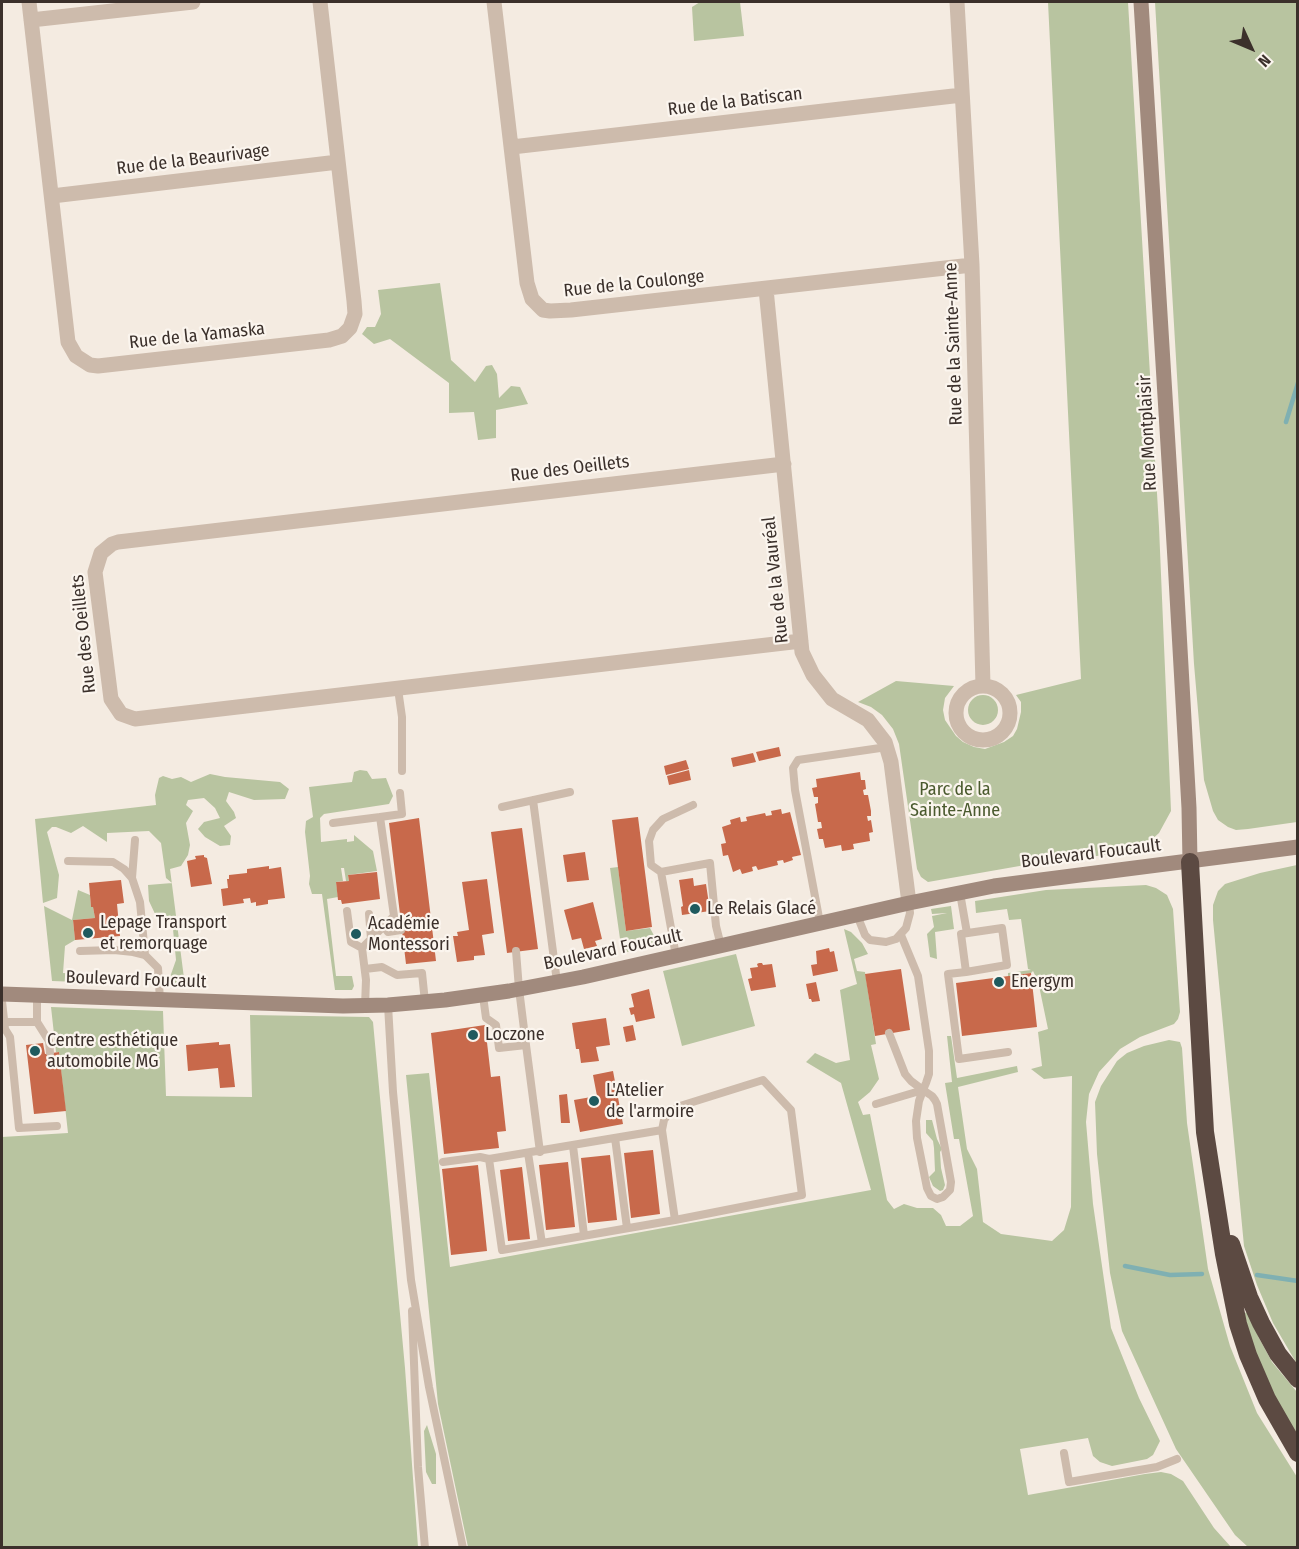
<!DOCTYPE html>
<meta charset="utf-8">
<style>
body{margin:0}
#map{position:relative;width:1299px;height:1549px;overflow:hidden;background:#f4ebe1;font-family:"Fira Sans Condensed",sans-serif}
canvas{display:block}
.frame{position:absolute;inset:0;border:3px solid #3b302b;pointer-events:none}
.north{position:absolute;left:1221px;top:18px;width:60px;height:60px;-webkit-text-stroke:4px #fbf5ee;paint-order:stroke;rotate:134deg;font-size:16px;font-weight:700;line-height:24px;text-align:center;color:#3b302b}
.north::after{content:'';display:block;margin:auto;width:21px;height:27px;background:#3b302b;clip-path:polygon(50% 0,100% 100%,50% 72%,0 100%)}
</style>
<div id="map">
<canvas width="1299" height="1549"></canvas>
<div class="frame"></div>
<div class="north">N</div>
</div>
<script>
const ctx = document.querySelector('canvas').getContext('2d');
ctx.lineJoin = 'round';
function fillPath(path, color) {
  ctx.fillStyle = color;
  ctx.fill(path, 'evenodd');
}
function shape(rows) {
  const path = new Path2D();
  for (const r of rows) {
    if (r.length === 3) {
      path.moveTo(r[0] + r[2], r[1]);
      path.arc(r[0], r[1], r[2], 0, 2 * Math.PI);
      continue;
    }
    path.moveTo(r[0], r[1]);
    for (let i = 2; i < r.length; i += 2) path.lineTo(r[i], r[i + 1]);
  }
  return path;
}
function strokePath(path, color, width, dash) {
  ctx.strokeStyle = color;
  ctx.lineWidth = width;
  ctx.lineCap = dash ? 'butt' : 'round';
  ctx.setLineDash(dash || []);
  ctx.stroke(path);
}
function label(font, color, halo, rows, align = 'center') {
  ctx.font = font + ' "Fira Sans Condensed",sans-serif';
  ctx.lineWidth = 4.5;
  ctx.setLineDash([]);
  ctx.textBaseline = 'middle';
  ctx.strokeStyle = halo;
  ctx.fillStyle = color;
  for (const [text, x, y, turn = 0] of rows) {
    ctx.save();
    ctx.translate(x, y);
    ctx.rotate((+turn || 0) * Math.PI / 180);
    ctx.textAlign = isNaN(turn) ? turn : align;
    if (halo) ctx.strokeText(text, 0, 0);
    ctx.fillText(text, 0, 0);
    ctx.restore();
  }
}
fillPath(shape([
 [700,2,740,2,744,36,694,41,692,7],
 [1048,2,1128,2,1159,527,1171,811,1159,833,1149,842,1149,846,1113,854,1031,864,928,882,921,877,917,869,899,744,893,729,882,715,871,707,858,702,896,681,954,686,945,698,943,710,945,720,956,736,963,742,974,747,985,749,1004,742,1013,736,1017,729,1021,712,1021,702,1016,695,1081,679],
 [1155,2,1297,2,1297,822,1248,829,1236,830,1228,827,1218,820,1213,811,1204,780,1194,664],
 [440,283,451,360,475,382,486,366,492,365,497,374,499,398,511,386,520,387,528,404,496,410,496,438,478,440,474,412,449,413,449,383,390,339,374,344,362,334,367,327,375,327,381,314,378,290],
 [983,710,15],
 [360,770,367,771,372,779,386,778,393,796,389,804,324,814,320,818,321,842,347,839,347,842,354,841,354,835,373,851,377,871,348,875,349,881,346,881,344,868,341,868,343,881,336,882,338,897,327,899,336,976,352,976,354,986,352,990,335,990,322,894,312,894,309,884,310,876,305,832,306,821,313,817,309,787,352,782,354,772],
 [210,774,225,777,280,782,289,789,285,799,254,800,229,792,226,801,234,812,236,818,224,826,231,836,230,845,220,846,205,837,198,829,204,822,220,818,215,808,204,798,188,800,186,805,193,811,186,823,190,845,188,855,181,866,170,869,185,986,177,986,170,977,176,960,172,919,156,916,149,901,148,885,172,883,166,878,161,843,149,831,107,833,107,842,83,826,71,833,56,827,52,827,47,832,59,875,57,898,43,903,35,819,156,805,155,795,159,778,163,776,172,779,181,777,191,782],
 [1297,865,1297,1364,1273,1323,1257,1285,1244,1246,1213,920,1213,905,1218,891,1225,884,1260,873],
 [618,867,626,931,650,928,659,945,622,953,610,868],
 [1146,885,1156,888,1167,895,1173,909,1180,1012,1178,1019,1174,1024,1140,1037,1120,1049,1099,1072,1089,1094,1086,1122,1093,1204,1111,1328,1139,1398,1160,1441,1153,1455,1147,1459,1112,1466,1100,1462,1093,1456,1088,1438,1020,1449,1028,1495,1145,1474,1161,1472,1171,1474,1183,1481,1214,1528,1231,1547,468,1547,438,1404,406,1075,429,1073,450,1267,871,1190,841,1083,806,1062,815,1053,836,1063,850,1060,840,990,857,984,844,929,851,932,862,943,868,954,854,959,857,971,865,972,876,1044,871,1045,879,1079,870,1092,858,1102,863,1115,870,1114,887,1200,894,1209,904,1204,917,1208,933,1208,941,1215,946,1226,960,1226,973,1216,959,1139,954,1139,945,1083,952,1082,947,1036,951,1036,957,1078,1017,1066,1018,1072,958,1087,967,1149,977,1169,983,1222,1001,1234,1052,1241,1064,1230,1071,1207,1072,1076,1044,1079,1031,1069,1042,1066,1038,1032,1048,1029,1038,981,1033,971,1031,973,1008,976,1008,973,1031,970,1028,969,1021,919,1009,920,1007,909,976,913,975,901,1046,890],
 [78,890,90,895,91,907,93,907,95,918,73,920,75,940,65,946,63,973,79,974,79,982,52,981,44,906,72,920],
 [951,906,954,929,935,932,937,959,930,957,927,934,934,927,932,916,947,913,932,914,931,909],
 [736,954,755,1026,682,1046,663,971],
 [51,1007,163,1011,166,1096,252,1097,250,1015,369,1017,373,1022,405,1368,418,1547,2,1547,2,1137,68,1133,59,1052,56,1052],
 [1169,1040,1180,1042,1182,1048,1187,1123,1208,1269,1230,1346,1257,1413,1297,1477,1297,1547,1248,1547,1235,1535,1176,1449,1122,1331,1110,1273,1097,1154,1095,1102,1101,1086,1117,1061,1127,1053,1144,1046],
 [926,1120,932,1120,937,1139,942,1149,940,1152,941,1168,945,1185,943,1190,940,1191,933,1186,929,1177,935,1171,934,1148,933,1141,926,1133],
 [1248,1312,1259,1338,1272,1362,1297,1392,1297,1440,1256,1359,1244,1313],
 [427,1425,436,1454,436,1484,432,1484,426,1472,424,1431]
]), '#b8c4a0');
strokePath(shape([
 [1286,422,1298,383],
 [1125,1266,1170,1275,1202,1274],
 [1257,1275,1298,1281]
]), '#7fb0b2', 4.5);
fillPath(shape([
 [779,747,781,756,759,761,756,752],
 [753,753,756,762,733,767,731,758],
 [686,760,689,769,666,775,664,766],
 [689,770,691,780,669,785,667,776],
 [860,772,861,780,865,780,866,789,863,790,864,795,868,795,871,811,871,816,867,816,868,821,871,820,873,832,869,833,870,841,853,844,854,849,849,850,842,851,841,845,825,848,823,839,819,839,817,829,822,828,821,822,818,822,815,804,818,803,818,797,814,797,812,788,817,787,816,779],
 [781,809,782,814,790,812,801,855,792,857,793,860,784,863,783,860,777,861,778,865,758,870,756,866,752,867,753,871,742,874,740,869,733,872,728,855,723,856,721,844,726,843,722,827,731,824,730,820,740,817,741,822,747,821,746,817,765,813,766,816,772,815,771,811],
 [638,817,652,927,626,931,612,820],
 [419,818,436,961,406,964,389,823],
 [522,828,538,949,507,953,491,832],
 [585,852,589,880,567,882,563,855],
 [204,855,204,857,207,858,212,884,191,887,187,861,196,859,195,856],
 [269,866,269,869,281,867,285,898,268,900,268,904,256,906,256,902,251,903,250,898,243,899,244,903,223,906,221,889,228,888,227,879,229,879,229,875,247,873,247,869],
 [377,872,380,899,342,904,341,900,338,900,336,882,349,881,348,875],
 [693,878,694,886,706,884,710,911,682,915,681,907,683,906,679,880],
 [487,879,494,933,482,935,485,955,474,956,474,960,457,962,453,936,458,936,457,932,469,930,462,882],
 [121,880,124,903,117,904,120,936,75,940,73,920,95,918,93,907,91,907,89,883],
 [593,902,602,939,595,941,597,946,584,949,581,938,572,940,564,910],
 [829,948,830,952,834,951,838,971,813,976,811,965,817,964,816,951],
 [759,963,762,963,763,965,772,964,776,987,751,991,748,979,752,978,750,968,758,967,757,964],
 [901,969,910,1030,875,1036,865,974],
 [1031,973,1037,1027,962,1036,956,983],
 [816,982,820,1001,812,1002,811,999,809,999,806,984],
 [649,989,655,1018,636,1022,634,1014,631,1015,629,1008,634,1007,631,994],
 [606,1018,610,1045,596,1047,599,1061,581,1063,579,1049,576,1049,572,1023],
 [485,1025,491,1077,500,1076,506,1131,497,1132,499,1148,444,1154,431,1033],
 [633,1025,636,1040,626,1042,623,1027],
 [219,1042,219,1045,230,1044,235,1087,220,1088,218,1068,188,1071,186,1045],
 [43,1043,45,1054,59,1052,66,1111,34,1114,26,1045],
 [613,1071,623,1124,580,1132,574,1100,597,1096,593,1075],
 [567,1094,570,1123,561,1123,559,1095],
 [653,1150,660,1214,631,1218,624,1153],
 [610,1155,617,1220,588,1223,581,1158],
 [568,1162,575,1227,546,1230,539,1165],
 [478,1165,487,1251,451,1255,442,1169],
 [522,1167,530,1239,508,1241,500,1170]
]), '#c8694b');
strokePath(shape([
 [398,689,402,717,402,771],
 [533,800,557,982],
 [502,807,570,792],
 [380,817,402,814,400,793],
 [333,823,380,817,394,916,371,939],
 [68,861,113,862,124,869,132,878,140,902,145,955],
 [661,872,651,865,649,841,653,830,663,819,693,805],
 [132,878,135,840],
 [960,893,967,933],
 [347,911,351,942,362,948],
 [857,915,865,935,870,940,886,942,896,939,906,928,910,913,909,903],
 [820,923,795,790,793,768,798,760,887,747],
 [384,927,388,932,401,930],
 [1002,928,1007,965,966,972,961,934,1002,928],
 [80,951,114,950,133,952,145,955,158,968,160,1000],
 [676,956,661,872,710,863,716,926,721,946],
 [365,969,382,967,397,975,422,973,425,1002],
 [966,972,948,974,959,1059,1008,1052],
 [483,996,486,1018,496,1025,499,1048,526,1045,519,989,516,951],
 [2,1001,5,1029,10,1037,19,1128,57,1126],
 [388,1005,393,1092,411,1280,429,1387,463,1548],
 [365,1006,366,980,362,948,371,939,369,914],
 [4,1022,37,1022,37,995],
 [37,1022,49,1041,50,1053],
 [889,1033,905,1074,911,1081,923,1090,932,1096,935,1100,937,1104,951,1182,950,1190,943,1197,937,1199,931,1196,927,1188,917,1138,916,1121,919,1101,922,1093,923,1090,926,1083,929,1074,929,1051,918,976,901,935],
 [526,1045,540,1152],
 [876,1104,923,1090],
 [662,1130,675,1220,502,1250,489,1159,662,1130],
 [662,1130,664,1120,669,1113,680,1106,763,1080,791,1110,802,1195,675,1220],
 [615,1138,627,1228],
 [573,1146,584,1235],
 [528,1153,542,1243],
 [443,1162,480,1157,489,1159],
 [412,1311,418,1467,425,1548],
 [1064,1453,1069,1482,1157,1467,1177,1459]
]), '#cdbbac', 8);
strokePath(shape([
 [29,2,68,342,76,356,90,365,98,366,329,340,342,336,350,328,355,314,354,301,320,2],
 [494,2,527,283,532,299,543,310,550,311,571,310,972,265],
 [957,2,972,265,983,686],
 [31,20,193,2],
 [512,147,962,95],
 [52,196,338,162],
 [766,289,802,652,813,675,832,699,868,720,885,742,891,762,909,903],
 [784,464,118,542,112,544,101,553,95,572,111,699,121,714,135,719,801,641],
 [983,713,27]
]), '#cdbbac', 15);
strokePath(shape([
 [1141,2,1175,560,1189,808,1190,862],
 [2,994,343,1006,388,1005,445,1000,509,991,583,977,909,903,994,886,1298,847]
]), '#a18a7d', 15);
strokePath(shape([
 [1190,862,1205,1132,1224,1254,1238,1324,1248,1355,1267,1399,1298,1453],
 [1231,1244,1249,1297,1261,1323,1278,1354,1298,1379]
]), '#5c4a42', 18);
for (const [x, y, r, color] of [
 [695,909,6,"#1f5a5e"],
 [88,933,6,"#1f5a5e"],
 [356,934,6,"#1f5a5e"],
 [999,982,6,"#1f5a5e"],
 [473,1035,6,"#1f5a5e"],
 [35,1051,6,"#1f5a5e"],
 [594,1101,6,"#1f5a5e"]
]) {
  const dot = new Path2D();
  dot.arc(x, y, r, 0, 2 * Math.PI);
  ctx.fillStyle = color;
  ctx.fill(dot);
  strokePath(dot, '#fbf5ee', 2);
}
label('18px', '#3b302b', '#fbf5ee', [
 ["Rue de la Batiscan",735,102,-7],
 ["Rue de la Beaurivage",193,160,-7],
 ["Rue de la Coulonge",634,284,-6],
 ["Rue de la Yamaska",197,336,-6],
 ["Rue de la Sainte-Anne",954,344,-92],
 ["Rue Montplaisir",1148,433,-93],
 ["Rue des Oeillets",570,469,-7],
 ["Rue de la Vauréal",776,580,-96],
 ["Rue des Oeillets",84,634,-96],
 ["Boulevard Foucault",1091,854,-7],
 ["Boulevard Foucault",613,950,-12],
 ["Boulevard Foucault",136,980,2]
]);
label('18px', '#4a5a2e', '#fbf5ee', [
 ["Parc de la",955,790],
 ["Sainte-Anne",955,811]
]);
label('18px', '#3b302b', '#fbf5ee', [
 ["Le Relais Glacé",707,909],
 ["Lepage Transport",100,923],
 ["et remorquage",100,944],
 ["Académie",368,924],
 ["Montessori",368,945],
 ["Energym",1011,982],
 ["Loczone",485,1035],
 ["Centre esthétique",47,1041],
 ["automobile MG",47,1062],
 ["L'Atelier",606,1091],
 ["de l'armoire",606,1112]
], 'left');
</script>
